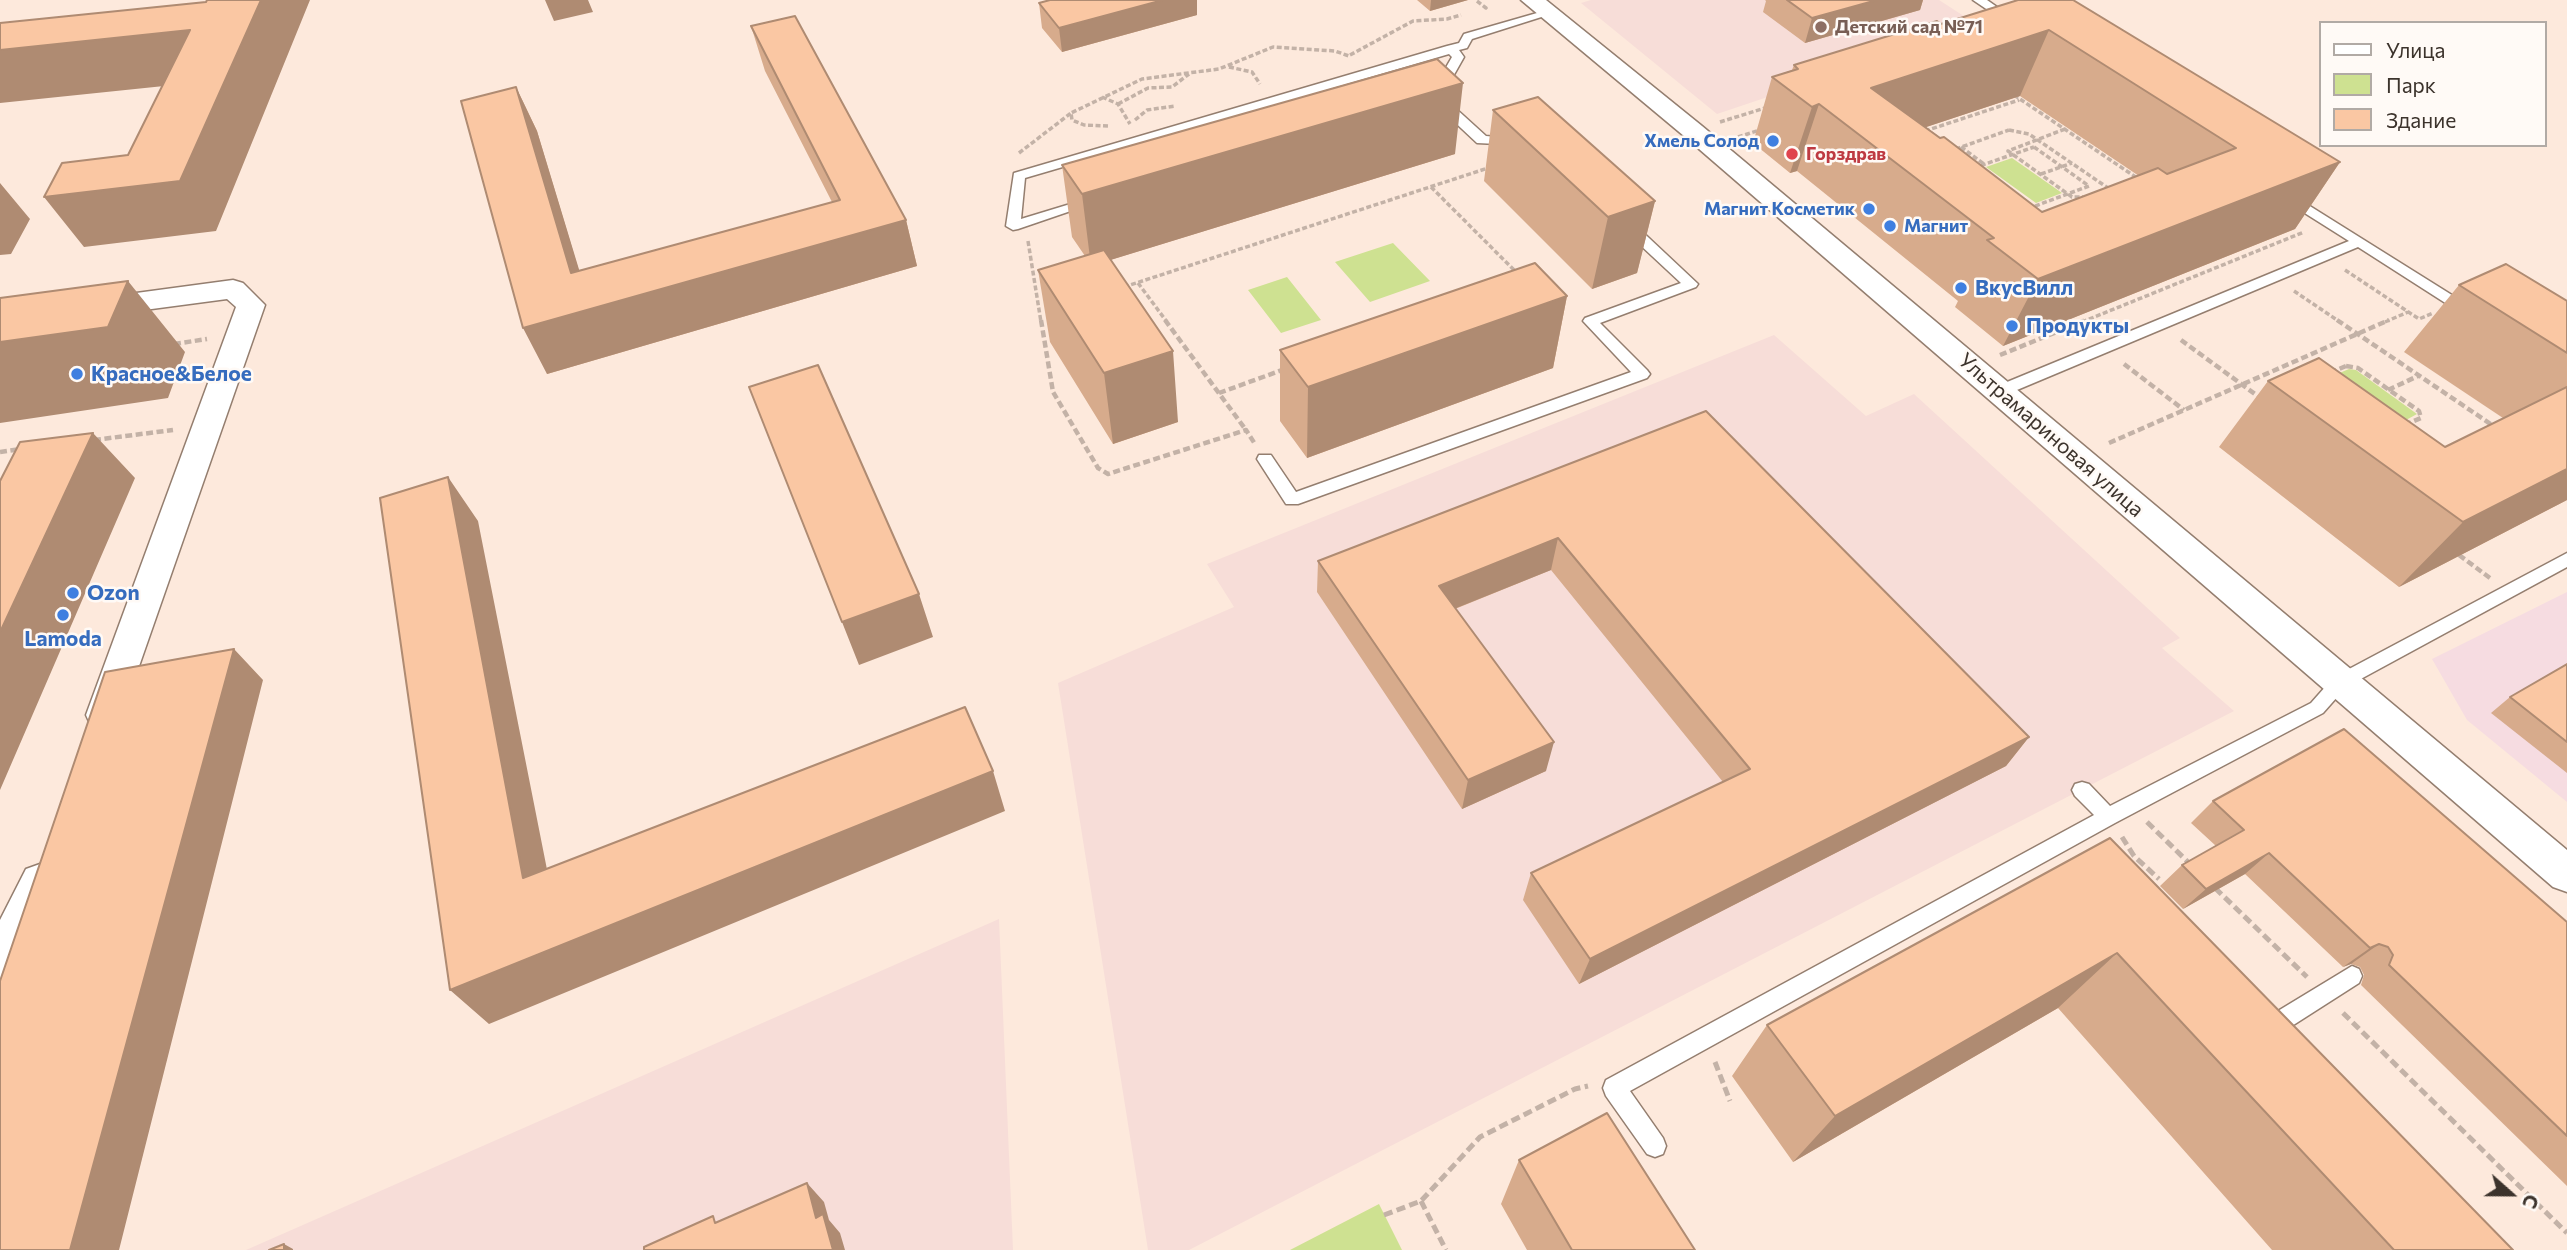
<!DOCTYPE html>
<meta charset="utf-8">
<style>
body{margin:0}
#map{position:relative;width:2567px;height:1250px;overflow:hidden;background:#fde9dc;font-family:Commissioner,sans-serif}
canvas{display:block}
.legend{position:absolute;left:2319px;top:21px;width:228px;height:126px;box-sizing:border-box;background:#fffaf6;border:2px solid #b1aaa5;margin:0;padding:9px 12px;list-style:none;font-size:21px;color:#3c332c}
.legend li{display:flex;align-items:center;gap:14px;height:35px}
.legend b{width:35px;border:2px solid #b1aaa5}
.north{position:absolute;left:2476px;top:1159px;width:70px;height:70px;-webkit-text-stroke:5px #fffaf6;paint-order:stroke;rotate:111deg;font-size:19px;font-weight:700;line-height:28px;text-align:center;color:#3c332c}
.north::after{content:'';display:block;margin:auto;width:24px;height:32px;background:#3c332c;clip-path:polygon(50% 0,100% 100%,50% 72%,0 100%)}
</style>
<div id="map">
<canvas width="2567" height="1250"></canvas>
<ul class="legend">
<li><b style="height:9px;background:#fff"></b>Улица</li>
<li><b style="height:19px;background:#cee191"></b>Парк</li>
<li><b style="height:19px;background:#fac7a3"></b>Здание</li>
</ul>
<div class="north">С</div>
</div>
<script>
const ctx = document.querySelector('canvas').getContext('2d');
ctx.lineJoin = 'round';
function fillPath(path, color) {
  ctx.fillStyle = color;
  ctx.fill(path, 'evenodd');
}
function shape(rows) {
  const path = new Path2D();
  for (const r of rows) {
    path.moveTo(r[0], r[1]);
    for (let i = 2; i < r.length; i += 2) path.lineTo(r[i], r[i + 1]);
  }
  return path;
}
function strokePath(path, color, width, dash) {
  ctx.strokeStyle = color;
  ctx.lineWidth = width;
  ctx.lineCap = dash ? 'butt' : 'round';
  ctx.setLineDash(dash || []);
  ctx.stroke(path);
}
function label(font, color, halo, rows, align = 'center') {
  ctx.font = font + ' Commissioner,sans-serif';
  ctx.lineWidth = 5;
  ctx.setLineDash([]);
  ctx.textBaseline = 'middle';
  ctx.strokeStyle = halo;
  ctx.fillStyle = color;
  for (const [text, x, y, turn = 0] of rows) {
    ctx.save();
    ctx.translate(x, y);
    ctx.rotate((+turn || 0) * Math.PI / 180);
    ctx.textAlign = isNaN(turn) ? turn : align;
    if (halo) ctx.strokeText(text, 0, 0);
    ctx.fillText(text, 0, 0);
    ctx.restore();
  }
}
fillPath(shape([
 [2567,592,2567,802,2467,720,2432,659]
]), '#f6dce1');
fillPath(shape([
 [1591,0,1939,0,1970,20,1881,59,1717,114,1581,3],
 [1774,335,1866,416,1914,394,2180,638,2162,648,2234,711,1189,1250,1148,1250,1058,683,1234,607,1207,564],
 [999,919,1013,1250,246,1250]
]), '#f7ddd8');
fillPath(shape([
 [2012,158,2062,193,2036,203,1986,167],
 [1393,243,1430,281,1370,302,1335,262],
 [1287,277,1321,320,1281,333,1248,290],
 [2349,369,2356,370,2417,414,2397,425,2330,377],
 [1379,1204,1402,1250,1290,1250]
]), '#cee191');
const service = shape([
 [1973,0,1987,0,2017,21,2007,23,1973,0],
 [1544,11,1554,13,1472,39,1467,48,1459,50,1464,57,1442,96,1486,136,1518,139,1518,145,1477,143,1431,100,1429,97,1452,57,1449,54,1025,178,1021,219,1090,198,1097,202,1018,229,1013,230,1006,226,1014,173,1447,46,1459,43,1464,34,1544,11],
 [2289,193,2471,307,2473,310,2471,313,2461,313,2358,247,2005,395,1995,395,1992,391,1995,387,2349,241,2284,200,2282,197,2289,193],
 [1628,222,1633,223,1698,284,1696,287,1600,323,1647,370,1650,374,1647,378,1298,504,1286,504,1257,459,1259,455,1271,455,1296,492,1631,372,1583,321,1585,318,1681,283,1623,229,1623,223,1628,222],
 [2567,553,2567,567,2346,687,2323,713,2115,823,1630,1091,1663,1138,1666,1146,1663,1154,1655,1157,1647,1154,1606,1096,1603,1088,1606,1080,2094,815,2075,796,2072,790,2075,784,2082,782,2089,784,2110,806,2311,703,2334,677,2567,553],
 [2352,966,2359,969,2362,976,2359,983,2284,1031,2276,1034,2268,1031,2265,1024,2268,1017,2352,966]
]);
const minor = shape([
 [1521,0,1546,0,1702,126,2567,850,2567,892,2553,887,1684,136,1521,0],
 [233,280,243,283,265,305,122,715,117,726,104,730,91,726,86,715,236,307,227,299,99,316,89,314,85,307,89,300,99,298,233,280],
 [40,864,54,869,60,882,15,977,0,982,0,920,26,869,40,864]
]);
strokePath(service, '#947e6f', 3);
strokePath(minor, '#947e6f', 3);
strokePath(shape([
 [1477,1,1486,8,1483,9],
 [1350,55,1413,21,1447,19,1461,15],
 [1229,67,1252,72,1260,84],
 [2014,95,2140,180],
 [1102,97,1118,104,1130,124],
 [1118,104,1148,88,1172,87,1189,74],
 [1135,120,1147,110,1175,106],
 [1720,122,1765,108],
 [1108,126,1084,125,1072,120,1071,113,1142,79,1219,69,1273,47,1335,51,1349,56],
 [2065,129,2008,151,2072,197,2083,197],
 [2009,130,2029,134,2108,188,2120,200,2117,205,2030,238,2019,237,2008,233,1924,171,1921,164,1925,160,2009,130],
 [1925,131,2019,100],
 [1738,137,1760,130],
 [1961,147,1984,164],
 [2034,147,2089,186,2003,218,1948,177,2034,147],
 [1019,153,1071,113],
 [2041,174,2072,163],
 [1431,187,1517,273],
 [1028,241,1041,322],
 [2345,270,2419,319,2433,313],
 [1138,283,1167,322],
 [1124,287,1488,168],
 [2294,291,2340,322],
 [2082,322,2304,232],
 [2385,322,2408,312]
]), '#c3b2a7', 3.5, [5, 2.5]);
strokePath(shape([
 [1041,320,1053,392,1098,468,1108,474,1246,430,1255,444],
 [1165,320,1246,430],
 [2337,320,2495,427],
 [2181,340,2259,397],
 [174,344,207,339],
 [2000,355,2086,320],
 [2124,364,2184,410],
 [2346,366,2358,368,2419,411,2421,418,2369,440,2299,389,2300,386,2346,366],
 [2388,390,2418,376],
 [1219,393,1285,369],
 [94,440,173,430],
 [2109,443,2389,320],
 [0,452,20,449],
 [2459,555,2490,578]
]), '#c3b2a7', 4.5, [7, 3.5]);
strokePath(shape([
 [2147,822,2191,865],
 [2122,837,2134,856,2159,879],
 [2215,888,2307,977],
 [2343,1013,2567,1233],
 [1715,1062,1730,1101],
 [1421,1201,1446,1250],
 [1384,1215,1421,1201,1480,1137,1575,1089,1588,1086]
]), '#c3b2a7', 5, [9, 4.5]);
fillPath(service, '#fff');
fillPath(minor, '#fff');
fillPath(shape([
 [1050,0,1197,0,1197,15,1062,52,1042,28,1039,3],
 [1417,0,1468,0,1430,11],
 [1765,0,1923,0,1920,10,1805,43,1763,12,1766,1],
 [2018,0,2340,162,2295,229,2003,346,1955,307,1958,301,1797,171,1790,173,1753,143,1772,77,1792,70,1794,65,1941,24],
 [2020,96,2139,176,2042,212,1926,127],
 [751,26,906,220,917,266,547,374,516,87,537,131,579,271,832,202,765,71],
 [1493,110,1655,201,1637,273,1592,289,1484,181],
 [1455,154,1110,260,1178,422,1113,444,1050,342,1038,270,1085,256,1072,237,1062,165],
 [2459,285,2567,301,2567,500,2399,587,2219,447,2268,381,2445,447,2503,418,2404,352],
 [1567,296,1553,368,1307,458,1280,421,1280,350],
 [1706,411,2029,737,2006,766,1579,984,1523,900,1531,873,1723,782,1551,570,1455,609,1546,771,1462,809,1317,592,1318,561],
 [2567,664,2567,773,2491,713,2510,697],
 [2213,801,2567,922,2567,1186,2361,985,2364,975,2360,967,2351,964,2343,967,2245,874,2183,909,2160,886,2182,865,2216,846,2191,823],
 [2110,838,2513,1250,2272,1250,2058,1008,1793,1162,1732,1076,1767,1025],
 [1519,1160,1695,1250,1527,1250,1501,1204]
]), '#d7ab8c');
fillPath(shape([
 [261,0,310,0,216,231,84,247,44,197,180,181],
 [545,0,588,0,593,12,554,21],
 [1163,0,1197,0,1197,15,1062,52,1059,28],
 [1431,0,1468,0,1430,11],
 [1877,0,1923,0,1920,10,1805,43,1812,18],
 [190,30,222,80,0,103,0,50],
 [2049,30,2020,96,1872,145,1871,88],
 [1463,83,1455,154,1091,266,1082,194],
 [516,87,537,131,591,309,906,220,917,266,547,374,523,328,571,273],
 [1819,104,1797,171,1790,173,1812,107],
 [2340,162,2295,229,2003,346,2038,279],
 [0,183,30,219,11,254,0,255],
 [1655,201,1637,273,1592,289,1608,217],
 [128,281,185,352,168,398,0,423,0,342],
 [1567,296,1553,368,1307,458,1308,387],
 [1173,351,1178,422,1113,444,1104,373],
 [93,433,135,478,0,790,0,632],
 [2567,469,2567,500,2399,587,2463,522],
 [448,477,478,521,556,915,523,878],
 [1558,538,1551,570,1434,617,1439,586],
 [919,594,933,637,859,665,842,622],
 [234,649,263,680,119,1250,70,1250],
 [2029,737,2006,766,1579,984,1590,959],
 [1554,742,1546,771,1462,809,1468,780],
 [993,771,1005,811,489,1024,450,990],
 [2269,853,2245,874,2183,909,2206,889],
 [2379,944,2351,964,2343,967,2370,948],
 [2117,953,2058,1008,1793,1162,1835,1116],
 [807,1183,824,1202,829,1220,840,1233,845,1250,833,1250,816,1218],
 [284,1244,293,1249,293,1250,284,1250]
]), '#af8b72');
const building = shape([
 [207,0,261,0,180,181,44,197,62,163,128,155,190,30,0,50,0,23,206,2,207,0],
 [1050,0,1163,0,1059,28,1039,3,1050,0],
 [1787,0,1877,0,1812,18,1787,0],
 [2018,0,2073,0,2340,162,2038,279,1987,240,1994,238,1819,104,1812,107,1772,77,1798,69,1794,65,1937,21,1941,24,2018,0],
 [2049,30,2236,148,2167,174,2158,168,2042,212,1944,137,1940,138,1871,88,2049,30],
 [795,16,906,220,523,328,461,101,516,87,571,273,840,200,751,26,795,16],
 [1437,59,1463,83,1082,194,1062,165,1437,59],
 [1538,97,1655,201,1608,217,1493,110,1538,97],
 [1104,250,1173,351,1104,373,1038,270,1104,250],
 [1535,263,1567,296,1308,387,1280,350,1535,263],
 [2506,264,2567,301,2567,353,2459,285,2506,264],
 [128,281,108,327,0,342,0,298,128,281],
 [2319,358,2445,447,2567,387,2567,469,2463,522,2268,381,2319,358],
 [818,365,919,594,842,622,749,387,818,365],
 [1706,411,2029,737,1590,959,1531,873,1750,769,1558,538,1439,586,1554,742,1468,780,1318,561,1706,411],
 [93,433,0,632,0,481,20,442,93,433],
 [448,477,523,878,965,707,993,771,450,990,380,498,448,477],
 [234,649,70,1250,0,1250,0,981,105,672,234,649],
 [2567,664,2567,742,2510,697,2567,664],
 [2344,729,2567,922,2567,1136,2389,965,2393,955,2388,947,2379,944,2370,948,2269,853,2206,889,2182,865,2244,830,2213,801,2344,729],
 [2110,838,2513,1250,2394,1250,2117,953,1835,1116,1767,1025,2110,838],
 [1607,1113,1695,1250,1572,1250,1519,1160,1607,1113],
 [807,1183,816,1218,823,1214,833,1250,644,1250,644,1247,713,1216,715,1223,807,1183],
 [284,1244,284,1250,269,1250,284,1244]
]);
fillPath(building, '#fac7a3');
strokePath(building, '#af8b72', 2);
for (const [x, y, r, color] of [
 [1821,27,7,"#8d6e63"],
 [1773,141,7,"#3f7fe0"],
 [1792,154,7,"#e0444e"],
 [1869,209,7,"#3f7fe0"],
 [1890,226,7,"#3f7fe0"],
 [1961,288,7,"#3f7fe0"],
 [2012,326,7,"#3f7fe0"],
 [77,374,7,"#3f7fe0"],
 [73,593,7,"#3f7fe0"],
 [63,615,7,"#3f7fe0"]
]) {
  const dot = new Path2D();
  dot.arc(x, y, r, 0, 2 * Math.PI);
  ctx.fillStyle = color;
  ctx.fill(dot);
  strokePath(dot, '#fffaf6', 2.5);
}
label('bold 18px', '#785e54', '#fffaf6', [
 ["Детский сад №71",1835,27]
], 'left');
label('bold 18px', '#366cbe', '#fffaf6', [
 ["Хмель Солод",1759,141],
 ["Магнит Косметик",1855,209],
 ["Магнит",1904,226,"left"]
], 'right');
label('bold 18px', '#be3a42', '#fffaf6', [
 ["Горздрав",1806,154]
], 'left');
label('bold 21px', '#366cbe', '#fffaf6', [
 ["ВкусВилл",1975,288],
 ["Продукты",2026,326],
 ["Красное&Белое",91,374],
 ["Ozon",87,593],
 ["Lamoda",63,639,"center"]
], 'left');
label('21px', '#3c332c', '#fffaf6', [
 ["Ультрамариновая улица",2051,435,41]
]);
</script>
